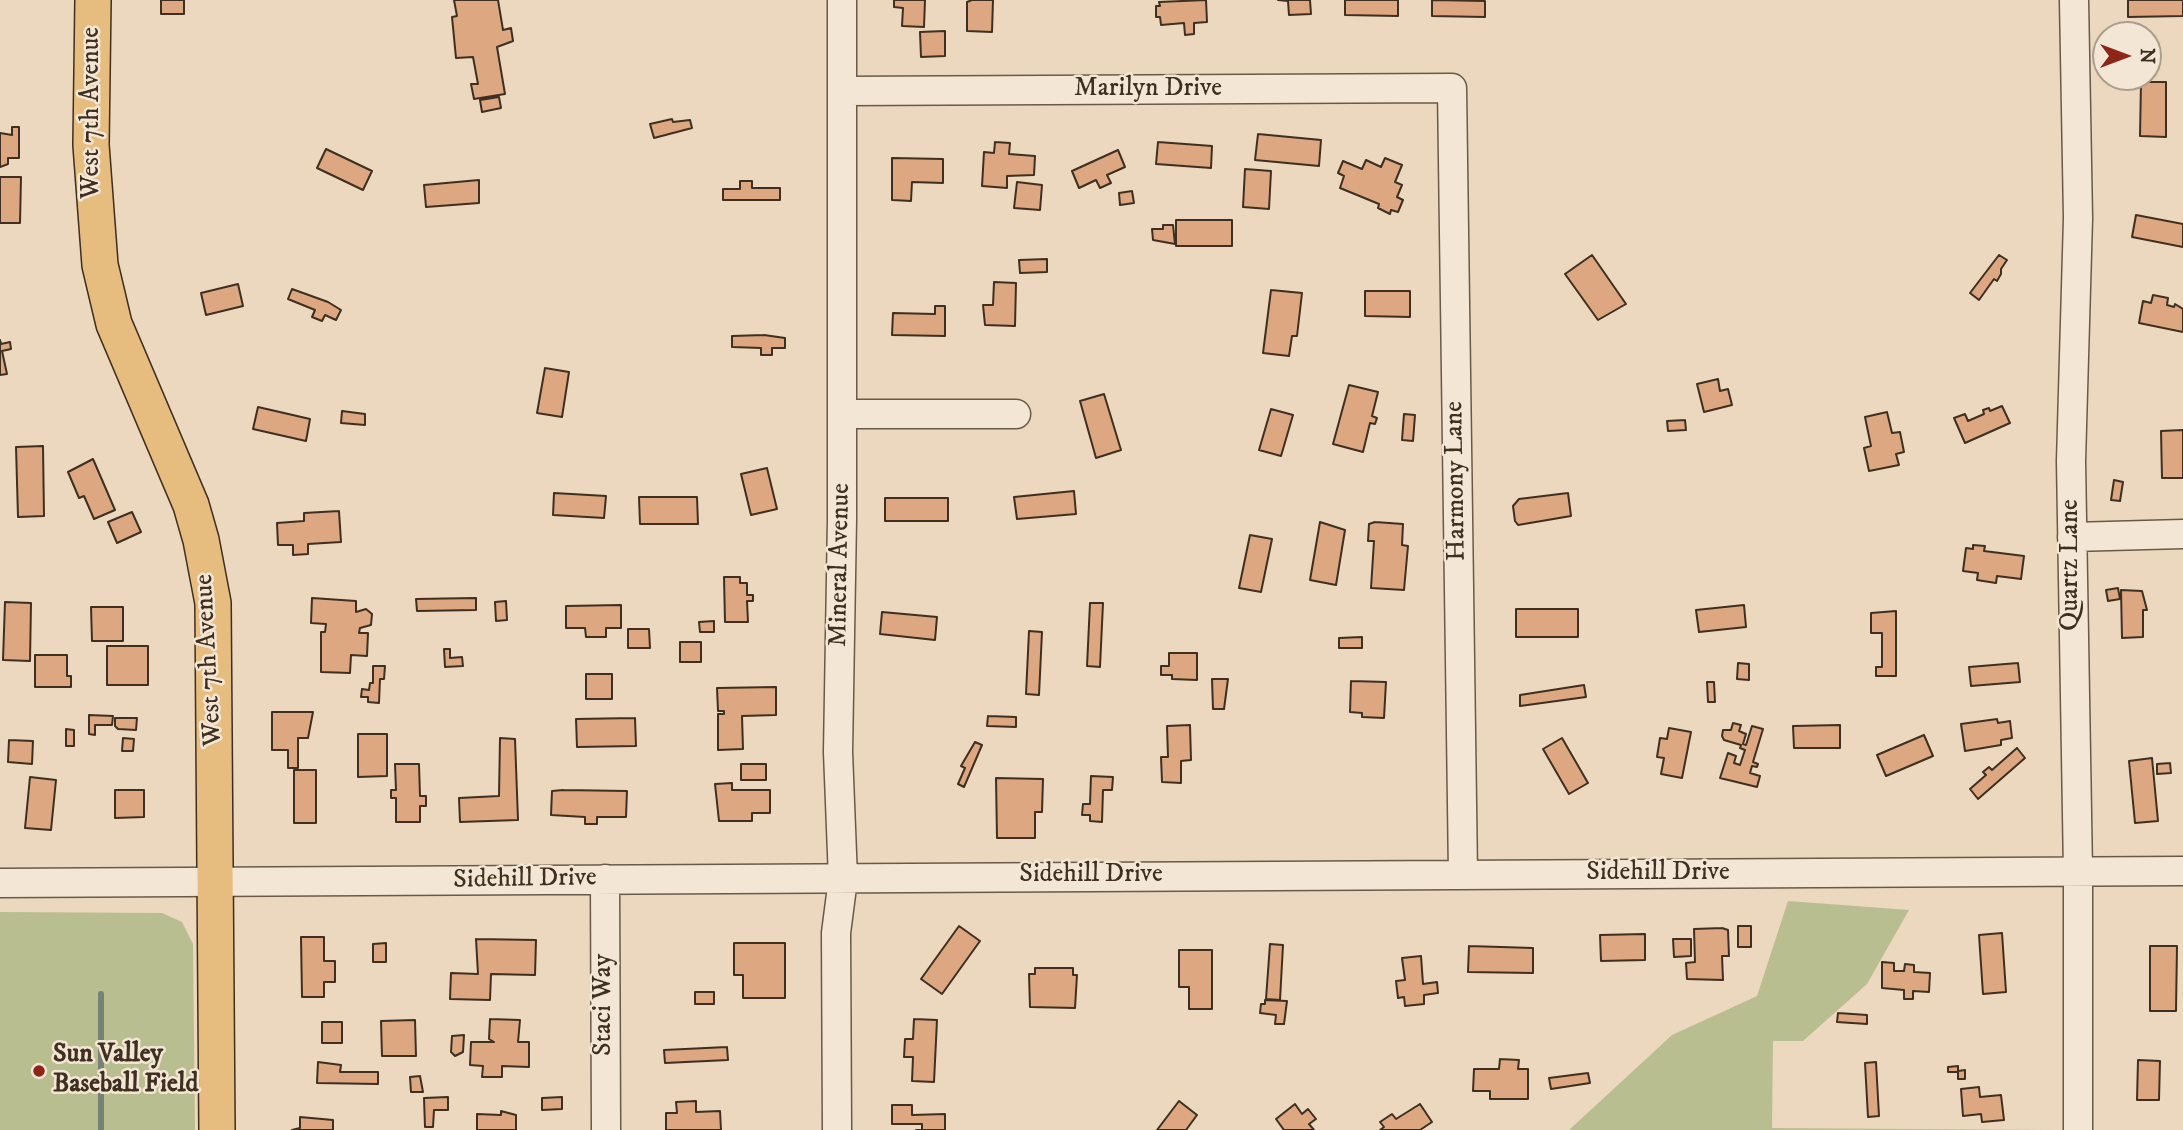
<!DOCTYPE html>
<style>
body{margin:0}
#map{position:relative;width:2183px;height:1130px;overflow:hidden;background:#ecd8be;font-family:"IM FELL DW Pica",serif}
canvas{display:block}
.north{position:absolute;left:2092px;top:21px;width:70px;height:70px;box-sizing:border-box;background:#f3e6d5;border:2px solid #ab9d8d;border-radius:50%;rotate:90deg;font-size:19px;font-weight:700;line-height:28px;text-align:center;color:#3e2f20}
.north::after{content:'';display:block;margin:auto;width:24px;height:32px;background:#8f2418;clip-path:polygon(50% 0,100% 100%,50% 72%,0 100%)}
</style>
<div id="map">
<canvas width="2183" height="1130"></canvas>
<div class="north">N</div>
</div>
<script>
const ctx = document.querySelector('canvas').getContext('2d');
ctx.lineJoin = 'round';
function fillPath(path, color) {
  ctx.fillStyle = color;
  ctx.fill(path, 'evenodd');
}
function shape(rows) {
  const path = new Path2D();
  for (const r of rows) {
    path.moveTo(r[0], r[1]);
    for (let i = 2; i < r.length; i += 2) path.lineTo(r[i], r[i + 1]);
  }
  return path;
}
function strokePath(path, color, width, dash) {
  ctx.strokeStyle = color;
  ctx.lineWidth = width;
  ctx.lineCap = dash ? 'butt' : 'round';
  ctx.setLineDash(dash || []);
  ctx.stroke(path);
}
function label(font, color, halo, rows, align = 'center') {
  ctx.font = font + ' "IM FELL DW Pica",serif';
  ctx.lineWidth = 5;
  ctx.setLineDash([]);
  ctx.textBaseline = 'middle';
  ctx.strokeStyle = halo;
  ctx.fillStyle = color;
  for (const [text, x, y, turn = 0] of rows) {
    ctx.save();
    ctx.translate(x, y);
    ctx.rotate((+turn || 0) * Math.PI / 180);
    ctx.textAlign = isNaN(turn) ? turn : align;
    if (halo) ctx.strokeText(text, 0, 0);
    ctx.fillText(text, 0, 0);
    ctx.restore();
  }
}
fillPath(shape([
 [1788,901,1909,910,1867,984,1803,1041,1773,1041,1772,1128,2054,1130,1569,1130,1672,1035,1757,996],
 [0,912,162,913,182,922,193,944,195,1130,0,1130]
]), '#b9be90');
strokePath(shape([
 [101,1130,101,994]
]), '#758275', 6);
const building = shape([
 [161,0,184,0,184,14,161,14,161,0],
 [454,0,498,0,503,30,511,28,513,41,497,47,505,94,474,99,471,84,478,84,473,57,456,58,452,17,457,16,454,0],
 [894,0,925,0,924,27,902,26,903,8,894,7,894,0],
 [972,0,993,0,992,32,967,31,967,2,972,0],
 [1206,0,1207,22,1194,23,1194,34,1185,35,1184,23,1161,25,1160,17,1156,17,1156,6,1160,6,1159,2,1206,0],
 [1278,0,1310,0,1311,14,1289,15,1288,1,1278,0],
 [1345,0,1398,0,1398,16,1345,15,1345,0],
 [1432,0,1485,1,1485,17,1432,16,1432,0],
 [2128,0,2183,0,2183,16,2128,17,2128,0],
 [945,31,945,56,921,57,920,32,945,31],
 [2141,82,2166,82,2166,137,2140,136,2141,82],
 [499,97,501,108,482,112,480,100,499,97],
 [672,119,673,122,690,120,692,128,654,138,650,124,672,119],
 [12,127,19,127,19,158,8,158,8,164,0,167,0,133,12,135,12,127],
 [1258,134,1321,140,1319,166,1255,160,1258,134],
 [995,142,1010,143,1009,154,1035,156,1034,175,1007,176,1007,188,982,186,984,152,994,153,995,142],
 [1158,142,1212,146,1211,168,1156,164,1158,142],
 [326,149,372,171,363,190,317,168,326,149],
 [1118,150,1125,167,1107,175,1111,183,1100,188,1096,180,1079,188,1072,171,1118,150],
 [892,158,943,159,943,183,912,182,911,201,892,200,892,158],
 [1385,158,1402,165,1395,182,1402,185,1397,197,1403,200,1398,212,1391,210,1390,214,1378,208,1379,204,1340,188,1344,176,1338,173,1343,161,1362,169,1366,160,1381,167,1385,158],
 [1245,169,1271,171,1269,209,1243,207,1245,169],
 [0,177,21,177,20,223,0,223,0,177],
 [479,180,479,203,426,207,424,185,479,180],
 [740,181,752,181,752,188,780,188,780,200,723,200,723,189,740,189,740,181],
 [1017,182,1042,185,1040,210,1014,208,1017,182],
 [1132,191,1134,203,1120,205,1119,193,1132,191],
 [2136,215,2183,224,2183,247,2132,237,2136,215],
 [1176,220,1232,220,1232,246,1176,246,1176,220],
 [1163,225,1173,225,1175,244,1153,240,1152,229,1163,229,1163,225],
 [1592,255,1626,304,1598,320,1565,274,1592,255],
 [1999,255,2007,260,2001,269,2001,274,1997,281,1994,279,1979,300,1970,293,1999,255],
 [1047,259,1047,272,1020,273,1019,260,1047,259],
 [994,282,1016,283,1015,326,985,325,983,305,993,305,994,282],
 [238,284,243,306,206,315,201,293,238,284],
 [292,289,328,302,341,310,336,320,325,315,322,321,312,317,315,310,288,299,292,289],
 [1271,290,1302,293,1297,336,1292,336,1289,356,1263,353,1271,290],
 [1365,291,1410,291,1410,317,1365,316,1365,291],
 [2153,295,2168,298,2167,305,2174,307,2175,304,2183,309,2183,332,2139,323,2143,301,2151,303,2153,295],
 [935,306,945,306,945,336,892,335,893,313,935,314,935,306],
 [764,335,785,338,785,348,772,348,772,355,761,355,761,348,732,347,732,336,764,335],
 [0,340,1,344,10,342,11,349,2,351,7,374,0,375,0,340],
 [545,368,569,372,562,417,537,413,545,368],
 [1718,379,1720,391,1728,389,1732,405,1704,412,1697,384,1718,379],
 [1349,385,1378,392,1372,416,1377,418,1375,424,1370,423,1363,452,1333,444,1349,385],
 [1104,394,1121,450,1096,458,1080,401,1104,394],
 [2002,406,2010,423,1965,443,1954,418,1965,414,1968,421,1984,414,1983,410,1989,408,1990,411,2002,406],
 [258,407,310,419,306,441,253,429,258,407],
 [1271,409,1293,415,1281,456,1259,450,1271,409],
 [342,411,365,414,365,425,341,423,342,411],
 [1887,412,1892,433,1900,432,1904,452,1896,454,1899,465,1869,471,1864,448,1871,446,1865,417,1887,412],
 [1404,414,1415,415,1413,441,1402,440,1404,414],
 [1685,420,1686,430,1668,431,1667,421,1685,420],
 [2183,430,2183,478,2162,478,2161,431,2183,430],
 [43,446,44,516,18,517,16,447,43,446],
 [93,459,115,510,94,519,84,496,79,498,68,472,93,459],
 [767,468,777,509,751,515,741,474,767,468],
 [2114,480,2123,482,2120,501,2111,500,2114,480],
 [1074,491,1076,514,1017,519,1014,497,1074,491],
 [554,493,606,496,604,518,553,515,554,493],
 [1568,493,1571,516,1518,525,1515,521,1513,506,1519,499,1568,493],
 [639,497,697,497,698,524,640,524,639,497],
 [885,498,948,498,948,521,885,521,885,498],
 [339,511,341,542,308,544,308,554,293,555,293,545,278,545,277,523,304,521,304,513,339,511],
 [132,512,141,532,117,543,108,522,132,512],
 [1320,522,1345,530,1336,585,1310,580,1320,522],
 [1375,522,1403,524,1402,545,1408,546,1404,590,1371,588,1374,541,1368,541,1369,524,1375,522],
 [1250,535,1272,539,1261,592,1239,588,1250,535],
 [1973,545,1985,546,1984,551,2024,556,2021,579,1997,576,1996,583,1977,580,1978,573,1963,571,1966,548,1973,549,1973,545],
 [724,577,740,577,740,583,747,583,747,595,753,595,753,601,747,601,748,622,725,622,724,577],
 [2118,588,2120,599,2108,601,2106,590,2118,588],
 [2121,590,2142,591,2147,610,2143,610,2143,637,2122,638,2121,590],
 [312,598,356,601,356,612,366,609,372,614,371,625,360,628,359,633,368,633,367,656,351,655,350,673,321,672,321,632,325,632,326,624,311,623,312,598],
 [476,598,476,610,417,611,416,599,476,598],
 [506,601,507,620,496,621,495,602,506,601],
 [5,602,31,603,30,661,3,660,5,602],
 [1090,603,1103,603,1100,667,1087,666,1090,603],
 [621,605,621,628,606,628,606,637,586,637,585,628,566,628,566,606,621,605],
 [1744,605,1746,627,1699,632,1696,610,1744,605],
 [91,607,123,607,123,641,92,641,91,607],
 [1516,609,1578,609,1578,637,1516,637,1516,609],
 [1896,611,1896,676,1876,676,1876,667,1882,667,1882,633,1871,633,1871,613,1896,611],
 [882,612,937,617,935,640,880,634,882,612],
 [714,621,714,632,700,632,699,622,714,621],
 [628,629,649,629,650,648,628,648,628,629],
 [1029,631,1042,632,1039,695,1026,694,1029,631],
 [1362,637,1362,648,1339,648,1339,638,1362,637],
 [680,642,701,642,701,662,680,662,680,642],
 [107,646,148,646,148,685,107,685,107,646],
 [444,649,450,649,450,658,462,657,463,666,445,667,444,649],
 [1169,653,1197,653,1197,680,1172,679,1172,675,1161,675,1161,666,1169,666,1169,653],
 [35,655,67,655,67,676,71,676,71,687,35,687,35,655],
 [1738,663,1749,664,1749,680,1737,679,1738,663],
 [2018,663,2020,682,1971,686,1969,667,2018,663],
 [373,666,385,666,384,679,380,679,379,703,368,702,368,697,361,697,362,689,369,690,370,683,373,683,373,666],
 [586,674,612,674,612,699,586,699,586,674],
 [1212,679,1228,679,1224,709,1213,709,1212,679],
 [1351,681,1386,682,1384,718,1362,717,1362,713,1350,712,1351,681],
 [1707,682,1714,682,1715,702,1708,702,1707,682],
 [1584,685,1586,697,1520,706,1520,695,1584,685],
 [776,687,776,715,742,716,743,749,718,750,718,714,724,714,724,711,718,711,717,688,776,687],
 [272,712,313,712,308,738,298,738,298,768,288,768,288,750,272,750,272,712],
 [89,715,113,716,112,725,95,725,95,735,89,734,89,715],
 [988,716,1016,717,1016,727,987,726,988,716],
 [115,718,137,718,136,730,118,729,115,726,115,718],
 [635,718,636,746,577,747,576,719,635,718],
 [1997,719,1998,723,2010,721,2012,738,2001,740,2001,745,1965,751,1961,724,1997,719],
 [1733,723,1741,725,1739,731,1746,734,1743,744,1746,745,1752,726,1763,729,1753,762,1758,764,1757,767,1752,766,1750,773,1760,776,1757,787,1720,778,1728,753,1736,756,1734,763,1740,765,1745,750,1740,748,1741,745,1724,740,1722,736,1723,730,1731,730,1733,723],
 [1190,725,1191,760,1181,761,1181,783,1162,782,1161,757,1168,757,1167,726,1190,725],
 [1840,725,1840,748,1794,748,1793,726,1840,725],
 [1669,728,1691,732,1682,778,1661,774,1664,758,1657,757,1660,738,1667,739,1669,728],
 [66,729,74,730,74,746,66,746,66,729],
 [358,734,387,734,387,776,358,777,358,734],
 [1924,735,1933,756,1886,776,1877,755,1924,735],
 [123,738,134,739,133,751,122,751,123,738],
 [500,738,515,739,518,820,460,822,459,798,499,796,500,738],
 [1562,738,1588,783,1569,794,1543,749,1562,738],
 [9,740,33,741,32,764,8,762,9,740],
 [975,742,982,745,964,787,958,784,965,768,961,766,975,742],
 [2017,748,2025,758,1978,799,1970,789,1986,775,1983,772,1989,767,1992,770,2017,748],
 [2152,758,2158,821,2135,823,2129,761,2152,758],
 [2170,763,2171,773,2157,774,2157,764,2170,763],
 [395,764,419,764,420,796,426,796,426,806,420,806,420,822,396,822,396,798,391,798,391,790,396,790,395,764],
 [741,764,766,764,766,780,741,780,741,764],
 [294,770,316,770,316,823,294,823,294,770],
 [1091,776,1113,777,1112,790,1103,790,1102,822,1090,821,1090,815,1082,815,1083,804,1090,804,1091,776],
 [30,777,56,780,51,830,25,828,30,777],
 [996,778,1043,779,1042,812,1035,812,1035,838,997,838,996,778],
 [732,783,732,790,770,790,770,813,752,813,752,821,719,821,715,784,732,783],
 [115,790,144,790,144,817,115,818,115,790],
 [563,790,627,791,626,817,597,817,597,824,585,824,585,817,551,815,552,791,563,790],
 [959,926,980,941,942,994,921,979,959,926],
 [1738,926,1751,926,1751,947,1738,947,1738,926],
 [1722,928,1728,930,1729,956,1722,956,1723,980,1687,979,1686,963,1695,962,1694,929,1722,928],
 [2002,933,2006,992,1983,994,1979,935,2002,933],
 [1645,934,1645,960,1601,961,1600,935,1645,934],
 [301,937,324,937,324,961,335,961,335,982,324,982,324,997,302,997,301,937],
 [476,939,536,940,535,975,491,974,490,1000,450,999,451,973,478,974,476,939],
 [1673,939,1691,939,1691,956,1674,957,1673,939],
 [386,943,386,962,373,962,373,944,386,943],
 [734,943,785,943,785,998,743,998,743,975,734,975,734,943],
 [1270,944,1283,945,1280,1000,1266,999,1270,944],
 [1469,946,1533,948,1533,973,1468,972,1469,946],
 [2150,946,2177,946,2176,1011,2150,1011,2150,946],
 [1179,950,1212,950,1212,1009,1189,1009,1189,987,1179,987,1179,950],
 [1421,956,1423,984,1437,982,1438,993,1424,995,1424,1004,1405,1006,1404,997,1398,998,1396,981,1405,980,1402,958,1421,956],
 [1882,962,1894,963,1894,971,1904,971,1905,964,1914,965,1914,972,1930,973,1929,992,1913,991,1913,999,1904,999,1904,990,1882,988,1882,962],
 [1035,968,1073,968,1073,975,1077,975,1075,1008,1030,1007,1029,974,1035,974,1035,968],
 [695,992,714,992,714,1004,695,1004,695,992],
 [1265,1000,1287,1001,1284,1024,1275,1024,1276,1015,1260,1013,1261,1004,1265,1004,1265,1000],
 [1838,1013,1867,1015,1867,1024,1837,1022,1838,1013],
 [490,1019,520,1020,518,1042,529,1042,529,1067,502,1066,502,1077,482,1077,483,1066,470,1065,471,1042,494,1042,489,1039,490,1019],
 [914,1019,937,1020,934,1082,912,1081,913,1057,904,1057,905,1039,913,1039,914,1019],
 [415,1020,416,1056,382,1056,381,1021,415,1020],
 [322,1022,342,1022,342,1043,322,1043,322,1022],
 [464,1035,463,1052,455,1056,451,1052,452,1036,464,1035],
 [727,1047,728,1060,665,1063,664,1050,727,1047],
 [1500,1059,1519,1060,1518,1069,1528,1069,1528,1099,1490,1099,1490,1091,1473,1091,1474,1069,1499,1069,1500,1059],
 [2138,1060,2160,1061,2159,1100,2137,1100,2138,1060],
 [318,1062,341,1065,340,1072,378,1072,378,1084,317,1083,318,1062],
 [1876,1062,1879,1116,1868,1117,1865,1063,1876,1062],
 [1958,1066,1958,1071,1965,1070,1965,1079,1958,1079,1958,1072,1948,1072,1948,1067,1958,1066],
 [1588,1073,1590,1083,1551,1089,1549,1078,1588,1073],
 [420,1076,423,1092,411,1092,410,1077,420,1076],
 [1979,1087,1980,1097,2001,1095,2004,1120,1982,1122,1981,1114,1963,1116,1961,1089,1979,1087],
 [448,1097,448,1110,434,1110,433,1127,425,1127,424,1098,448,1097],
 [562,1097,562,1109,542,1110,542,1098,562,1097],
 [696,1101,696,1112,720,1111,721,1130,666,1130,666,1113,677,1113,676,1102,696,1101],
 [1179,1101,1197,1115,1186,1130,1157,1130,1179,1101],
 [1295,1104,1302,1114,1308,1109,1316,1119,1309,1124,1314,1130,1284,1130,1276,1119,1295,1104],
 [1420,1104,1432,1122,1420,1130,1380,1130,1384,1127,1380,1122,1392,1114,1396,1119,1420,1104],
 [892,1105,912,1105,912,1115,945,1114,945,1130,916,1130,922,1130,922,1124,892,1124,892,1105],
 [501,1111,516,1115,516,1130,477,1130,477,1114,501,1115,501,1111],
 [300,1117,333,1120,333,1130,292,1130,300,1128,300,1117]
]);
fillPath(building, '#dda781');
strokePath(building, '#3e2f20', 2);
const minor = shape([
 [2074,0,2078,218,2071,461,2078,872,2078,1130],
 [844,91,1452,88,1463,875],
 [842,414,1016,414],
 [2072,537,2183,534],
 [605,879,606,1130],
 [0,883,2183,871],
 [837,1130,836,933,843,879,838,752,842,519,842,0]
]);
const major = shape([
 [93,0,91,145,100,265,114,324,191,505,201,540,213,603,217,1130]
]);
strokePath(minor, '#6a5948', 31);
strokePath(major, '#3e2f20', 38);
strokePath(minor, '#f3e6d5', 28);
strokePath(major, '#e6bc7f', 35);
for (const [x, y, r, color] of [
 [39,1071,7,"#8f2418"]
]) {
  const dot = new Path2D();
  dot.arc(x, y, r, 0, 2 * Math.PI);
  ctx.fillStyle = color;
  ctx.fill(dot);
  strokePath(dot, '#f3e6d5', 2.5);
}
label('26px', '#3e2f20', '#f3e6d5', [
 ["Marilyn Drive",1148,90],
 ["West 7th Avenue",93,113,-90],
 ["Harmony Lane",1457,481,-91],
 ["Mineral Avenue",841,565,-89],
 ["Quartz Lane",2072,565,-90],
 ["West 7th Avenue",210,660,-93],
 ["Sidehill Drive",1658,874],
 ["Sidehill Drive",1091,876],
 ["Sidehill Drive",525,880,-1],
 ["Staci Way",605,1005,-90]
]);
label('bold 26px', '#3e2f20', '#f3e6d5', [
 ["Sun Valley",53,1056],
 ["Baseball Field",53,1086]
], 'left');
</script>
